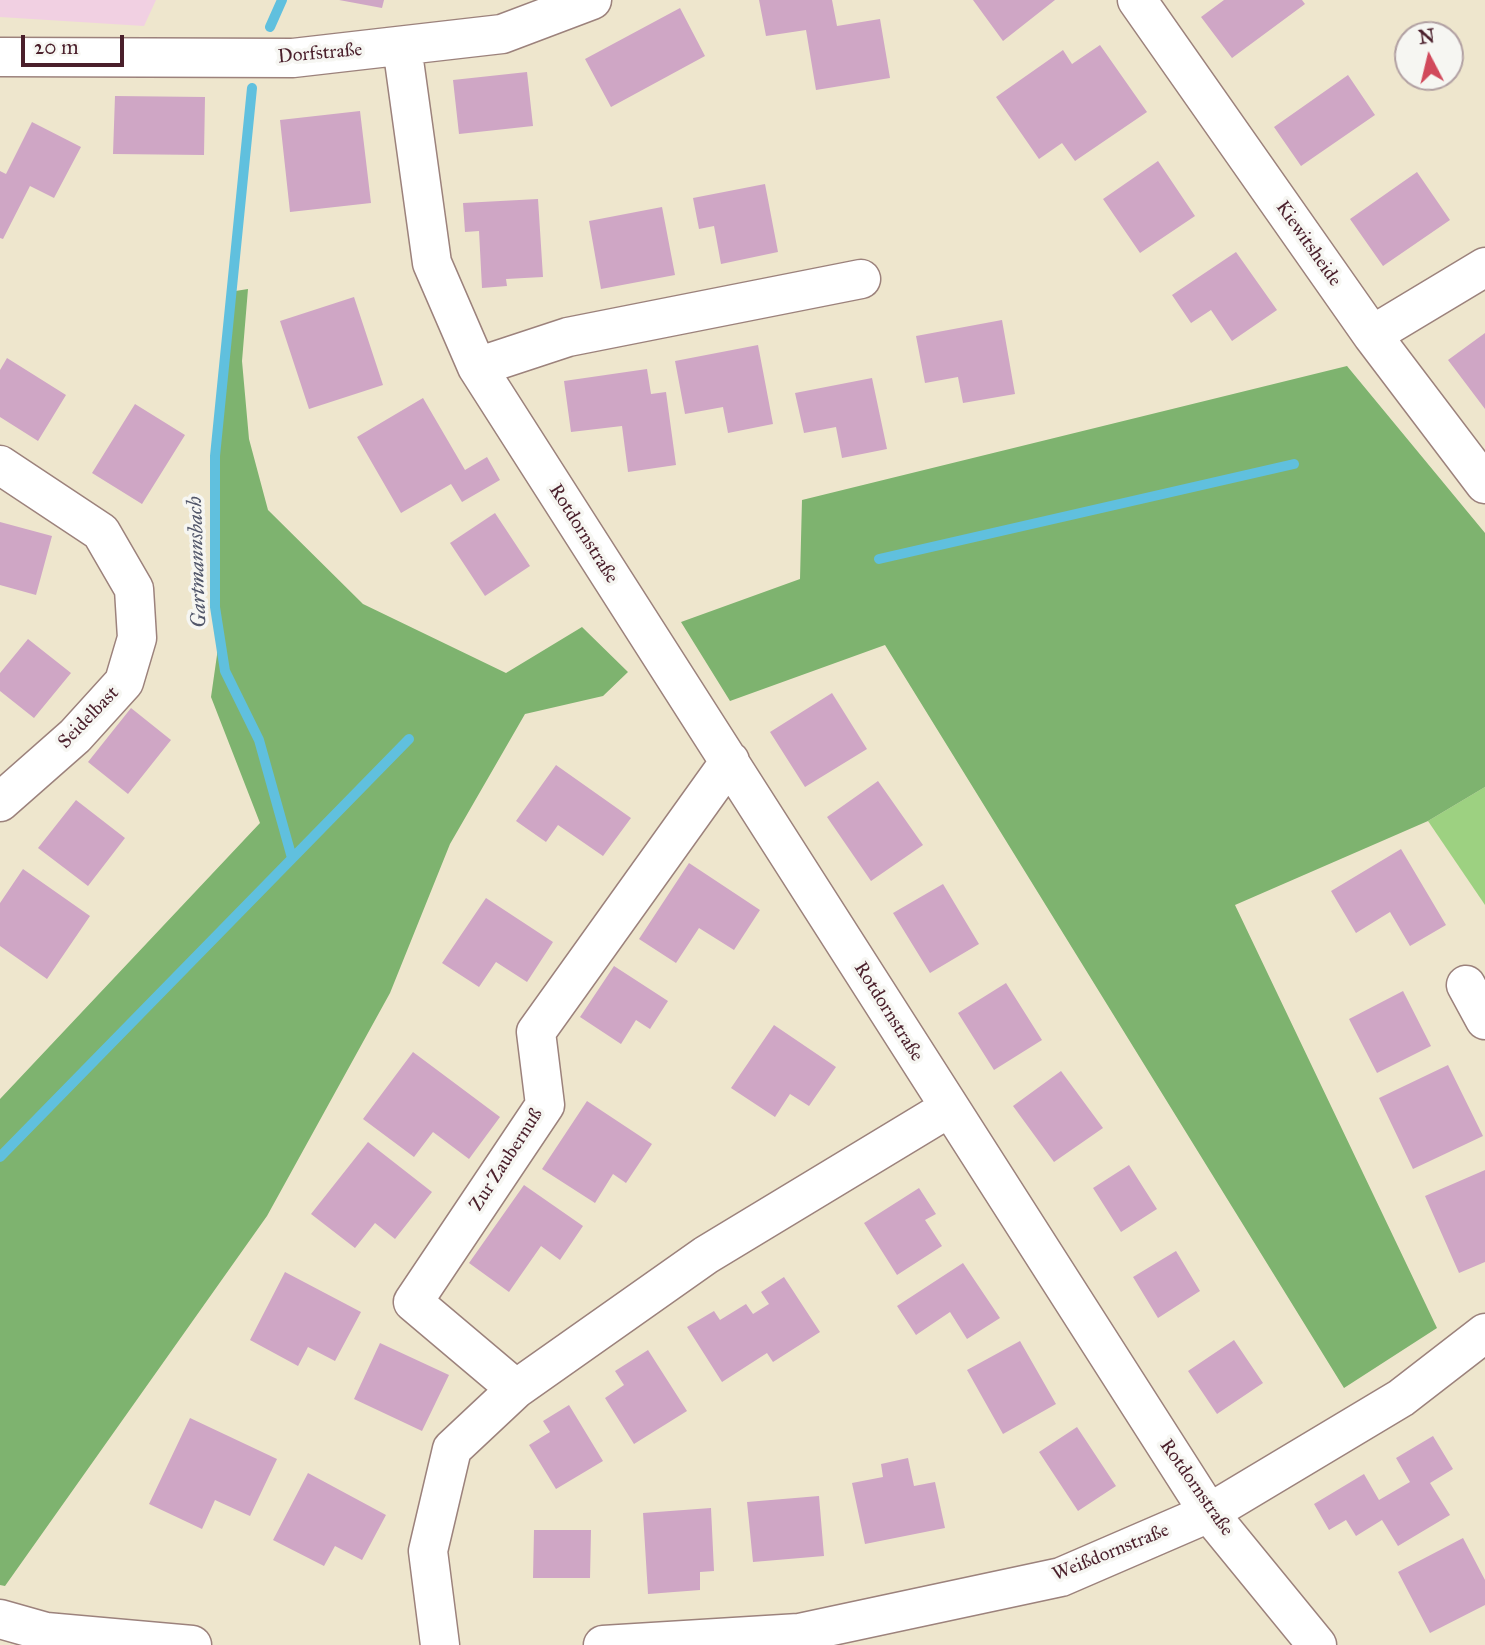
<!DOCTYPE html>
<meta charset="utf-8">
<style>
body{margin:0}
#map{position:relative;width:1485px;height:1645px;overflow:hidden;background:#eee6cd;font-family:"IM FELL Great Primer",serif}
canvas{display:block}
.north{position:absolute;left:1394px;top:21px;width:70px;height:70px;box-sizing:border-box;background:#f6f6f2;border:2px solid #b1a0a2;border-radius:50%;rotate:353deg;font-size:19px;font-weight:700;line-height:28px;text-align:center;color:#4a1f2b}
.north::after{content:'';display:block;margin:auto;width:24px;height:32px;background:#d1495b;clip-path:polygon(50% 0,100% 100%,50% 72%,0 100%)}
.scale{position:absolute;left:21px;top:35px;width:103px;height:32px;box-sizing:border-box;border:4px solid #4a1f2b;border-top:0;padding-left:9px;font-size:21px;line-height:24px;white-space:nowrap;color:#4a1f2b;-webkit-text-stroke:5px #f6f6f2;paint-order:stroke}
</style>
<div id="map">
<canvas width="1485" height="1645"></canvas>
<div class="north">N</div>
<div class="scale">20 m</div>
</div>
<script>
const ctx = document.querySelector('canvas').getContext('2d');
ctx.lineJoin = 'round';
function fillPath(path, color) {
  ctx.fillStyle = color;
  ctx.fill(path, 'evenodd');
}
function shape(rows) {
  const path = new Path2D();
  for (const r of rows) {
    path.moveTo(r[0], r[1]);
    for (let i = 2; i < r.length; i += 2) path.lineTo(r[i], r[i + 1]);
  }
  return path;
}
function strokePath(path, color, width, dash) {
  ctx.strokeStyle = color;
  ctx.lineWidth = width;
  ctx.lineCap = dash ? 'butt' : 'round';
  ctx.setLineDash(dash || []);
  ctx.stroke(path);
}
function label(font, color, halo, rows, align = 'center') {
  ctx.font = font + ' "IM FELL Great Primer",serif';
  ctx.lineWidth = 7;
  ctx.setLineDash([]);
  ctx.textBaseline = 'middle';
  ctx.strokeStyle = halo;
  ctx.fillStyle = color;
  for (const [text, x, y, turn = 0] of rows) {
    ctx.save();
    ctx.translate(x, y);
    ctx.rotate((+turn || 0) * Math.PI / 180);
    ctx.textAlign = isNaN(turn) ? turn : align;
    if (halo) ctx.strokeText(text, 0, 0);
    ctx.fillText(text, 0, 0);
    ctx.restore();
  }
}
fillPath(shape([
 [0,0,156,0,144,26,0,17]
]), '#f1d0e2');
fillPath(shape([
 [1485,787,1485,905,1428,821]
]), '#9dd181');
fillPath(shape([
 [248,289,242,361,249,439,268,510,363,604,506,673,582,627,628,672,603,696,525,714,450,844,390,993,267,1216,5,1586,0,1585,0,1099,260,823,211,697,217,655,217,455,229,292],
 [1347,366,1485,533,1485,787,1428,821,1235,905,1437,1328,1344,1388,885,645,730,701,681,622,800,579,802,500]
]), '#7eb36f');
strokePath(shape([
 [270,27,282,0],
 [252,88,215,456,215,607,225,671,259,740,292,858],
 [879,559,1294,464],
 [0,1157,409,739]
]), '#60c0de', 10);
fillPath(shape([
 [339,0,384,0,382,8],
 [759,0,832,0,837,26,880,19,890,78,816,90,806,30,766,36],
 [973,0,1055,0,1003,41],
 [1224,0,1302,0,1305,4,1232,58,1201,17],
 [680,8,705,56,611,107,585,59],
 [1100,45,1147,112,1075,161,1062,143,1039,159,996,97,1063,50,1072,64],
 [527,72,533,126,459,134,453,80],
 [1348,75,1375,115,1301,166,1274,127],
 [115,96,205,97,204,155,113,154],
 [360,111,371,203,290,212,280,120],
 [32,122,81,147,54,198,30,186,3,239,0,238,0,171,6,174],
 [1158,161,1195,216,1140,253,1103,199],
 [1417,172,1450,220,1383,266,1350,219],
 [765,184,778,252,721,264,714,226,699,229,693,198],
 [538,199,543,277,506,279,507,286,482,288,479,231,465,232,463,203],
 [662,207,675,275,601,289,589,221],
 [1236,252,1277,310,1232,341,1211,310,1191,323,1172,295],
 [354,297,383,385,309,409,280,321],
 [1002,320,1015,394,963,403,958,377,925,383,916,336],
 [1485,333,1485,409,1448,360],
 [758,345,773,424,728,433,723,407,685,414,675,361],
 [7,358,66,395,38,441,0,417,0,370],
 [647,369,651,394,666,392,676,465,628,472,622,426,571,432,564,381],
 [872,378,887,449,842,458,836,427,804,433,795,393],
 [423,398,465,470,487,457,500,480,462,502,451,484,401,513,357,437],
 [135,404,185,435,142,504,92,473],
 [495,513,530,566,485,596,450,543],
 [0,522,52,536,36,595,0,585],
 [28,639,71,673,34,718,0,691,0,673],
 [832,693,867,749,805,787,770,732],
 [131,708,171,740,128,794,88,762],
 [556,765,631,818,603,856,558,825,546,842,516,821],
 [878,781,923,845,871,881,827,817],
 [76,800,125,838,88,886,38,848],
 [1401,849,1446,925,1410,946,1390,912,1356,933,1331,891],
 [689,863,760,910,734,950,699,928,676,963,639,939],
 [23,869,90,916,47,979,0,946,0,903],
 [943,884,979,944,930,973,893,913],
 [486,898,553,942,527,982,496,962,479,987,442,963],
 [614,966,668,1001,650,1029,636,1020,621,1044,580,1017],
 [1006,983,1042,1040,994,1070,958,1013],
 [1403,991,1431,1046,1377,1073,1349,1019],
 [774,1025,836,1067,809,1106,790,1094,775,1117,731,1088],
 [413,1052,500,1117,469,1159,433,1132,414,1157,363,1119],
 [1448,1065,1483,1136,1413,1169,1379,1098],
 [1061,1071,1103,1128,1054,1162,1013,1106],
 [587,1101,652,1144,626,1183,613,1174,595,1203,542,1169],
 [368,1142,432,1192,395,1239,375,1223,355,1248,311,1214],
 [1129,1165,1157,1209,1121,1232,1093,1188],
 [1485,1170,1485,1262,1459,1273,1425,1196],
 [524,1185,583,1226,560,1260,541,1246,509,1292,469,1263],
 [919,1188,936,1214,925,1220,942,1246,897,1275,864,1223],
 [1176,1251,1200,1291,1158,1318,1133,1277],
 [963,1263,1000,1318,967,1339,950,1312,916,1335,897,1306],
 [285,1272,361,1312,335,1361,308,1347,298,1366,250,1340],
 [784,1277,820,1332,773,1362,767,1353,722,1382,687,1327,714,1311,720,1320,746,1304,753,1314,769,1304,761,1292],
 [1234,1340,1263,1383,1217,1414,1188,1371],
 [1020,1341,1056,1404,1003,1434,967,1370],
 [380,1343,449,1375,422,1431,354,1399],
 [648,1350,687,1411,634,1444,605,1398,624,1385,615,1371],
 [569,1405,603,1461,556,1489,529,1445,550,1432,543,1421],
 [190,1418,277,1459,250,1516,215,1500,202,1529,149,1504],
 [1077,1427,1116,1486,1078,1511,1039,1452],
 [1433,1436,1453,1469,1430,1483,1450,1515,1398,1546,1382,1520,1356,1536,1346,1520,1329,1530,1314,1504,1364,1474,1379,1500,1410,1482,1396,1458],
 [908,1458,914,1486,935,1482,945,1528,865,1544,852,1483,883,1477,881,1464],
 [308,1473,386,1515,362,1560,335,1546,324,1566,273,1540],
 [819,1496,824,1556,753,1562,747,1502],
 [711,1508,714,1571,700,1572,700,1590,648,1594,643,1513],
 [534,1530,591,1530,590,1578,533,1578],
 [1463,1538,1485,1580,1485,1605,1430,1633,1398,1572]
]), '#cfa6c5');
const minor = shape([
 [1137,0,1372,335,1485,484],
 [402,46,432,263,477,367,1209,1513,1317,1645],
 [0,57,293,58,502,34,592,0],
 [1372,335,1485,267],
 [477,367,568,337,861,279],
 [0,465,101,532,134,589,137,638,124,682,75,736,0,802],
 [1466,985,1485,1020],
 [516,1389,413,1302,545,1105,536,1032,730,761],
 [0,1619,46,1632,192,1645],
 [440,1645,428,1551,452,1449,516,1389,706,1255,949,1108],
 [603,1645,799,1633,1061,1577,1209,1513,1401,1398,1485,1333]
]);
strokePath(minor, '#9c827c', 41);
strokePath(minor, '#fff', 38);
label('19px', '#4a1f2b', '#f6f6f2', [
 ["Dorfstraße",320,54,-5],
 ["Kiewitsheide",1308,244,55],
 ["Rotdornstraße",583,534,58],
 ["Seidelbast",89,718,-46],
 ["Rotdornstraße",888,1012,58],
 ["Zur Zaubernuß",507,1160,-57],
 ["Rotdornstraße",1196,1488,55],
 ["Weißdornstraße",1111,1553,-22]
]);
label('italic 21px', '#52576a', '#f6f6f2', [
 ["Gartmannsbach",198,562,-92]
]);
</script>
